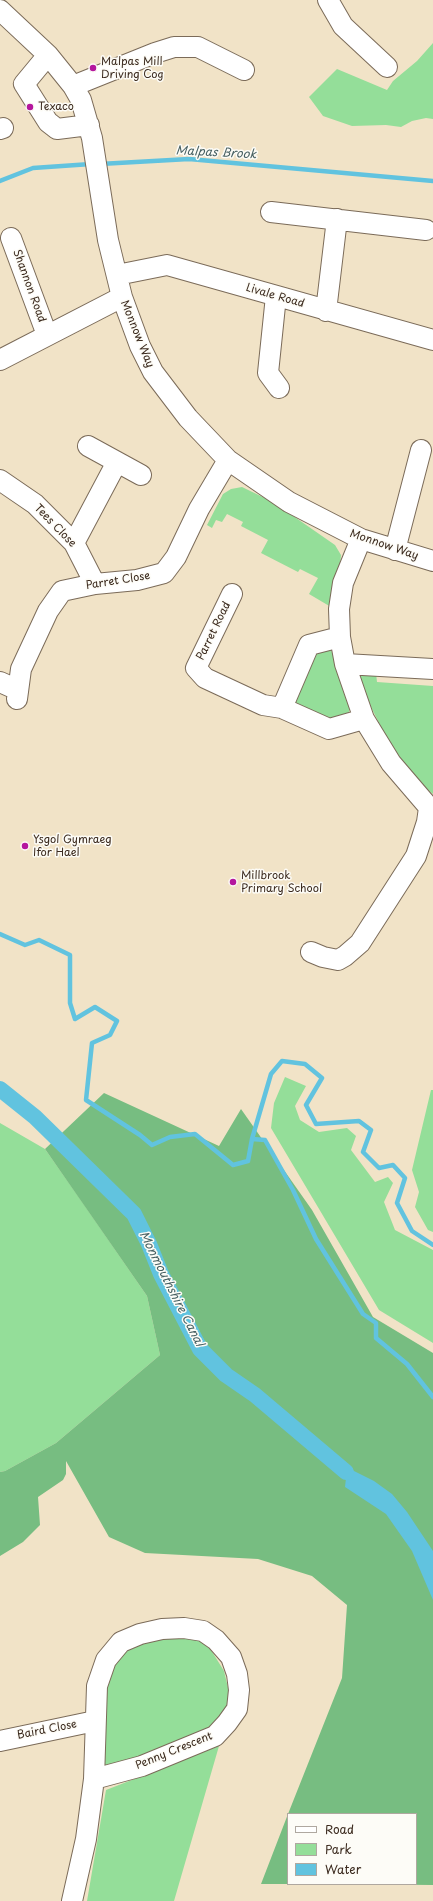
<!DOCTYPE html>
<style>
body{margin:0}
#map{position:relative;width:433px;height:1901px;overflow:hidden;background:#f1e3c7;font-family:"Playpen Sans",sans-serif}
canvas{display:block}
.legend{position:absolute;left:287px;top:1813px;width:130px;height:72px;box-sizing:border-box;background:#fdfcf7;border:1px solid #afa8a0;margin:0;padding:5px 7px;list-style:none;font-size:12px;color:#3b2a1e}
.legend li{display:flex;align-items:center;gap:8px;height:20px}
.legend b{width:20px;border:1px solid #afa8a0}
</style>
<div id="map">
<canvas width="433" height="1901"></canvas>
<ul class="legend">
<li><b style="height:5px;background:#fff"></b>Road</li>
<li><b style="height:11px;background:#94de99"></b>Park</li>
<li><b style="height:11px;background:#61c3df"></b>Water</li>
</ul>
</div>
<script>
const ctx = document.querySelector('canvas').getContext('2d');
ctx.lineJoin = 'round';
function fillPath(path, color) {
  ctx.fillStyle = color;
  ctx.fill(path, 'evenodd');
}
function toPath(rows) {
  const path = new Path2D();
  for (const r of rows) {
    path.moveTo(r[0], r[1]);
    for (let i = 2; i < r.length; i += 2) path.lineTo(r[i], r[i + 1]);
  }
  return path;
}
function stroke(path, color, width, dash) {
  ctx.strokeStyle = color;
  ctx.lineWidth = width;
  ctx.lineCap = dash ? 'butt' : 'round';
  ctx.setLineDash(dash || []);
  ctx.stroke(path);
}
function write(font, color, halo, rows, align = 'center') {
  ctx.font = font + ' "Playpen Sans",sans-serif';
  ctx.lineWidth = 3;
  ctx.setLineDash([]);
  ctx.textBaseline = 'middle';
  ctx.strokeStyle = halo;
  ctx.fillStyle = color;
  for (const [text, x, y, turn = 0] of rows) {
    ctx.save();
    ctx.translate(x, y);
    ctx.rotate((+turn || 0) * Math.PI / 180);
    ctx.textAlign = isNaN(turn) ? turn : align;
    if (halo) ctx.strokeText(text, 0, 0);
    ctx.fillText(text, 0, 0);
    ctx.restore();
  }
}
fillPath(toPath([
 [433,43,433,119,426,118,412,121,401,127,386,125,352,126,323,116,309,97,337,69,387,90,393,81,417,61],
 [242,487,273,502,335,545,341,555,340,567,331,607,309,594,318,578,300,569,298,572,261,553,268,540,241,526,243,522,227,514,222,522,216,520,212,528,207,525,223,494,231,489],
 [331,650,350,703,349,712,339,717,325,721,297,707,295,701,309,659,318,652],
 [363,671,376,673,377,682,433,686,433,794,415,779,386,737,371,707,360,678],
 [285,1077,306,1086,295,1106,300,1120,319,1132,347,1128,356,1136,351,1150,375,1182,388,1177,393,1183,384,1202,395,1230,433,1250,433,1343,379,1310,271,1128,274,1103],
 [431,1090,433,1090,433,1232,428,1230,415,1207,419,1192,412,1170],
 [0,1123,45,1149,80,1199,147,1296,160,1355,56,1443,5,1471,0,1472],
 [164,1637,197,1638,211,1650,224,1671,230,1696,228,1710,208,1732,104,1771,105,1683,116,1658,134,1643],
 [219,1746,174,1901,87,1901,106,1790]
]), '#94de99');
fillPath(toPath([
 [104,1093,219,1146,241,1109,312,1210,373,1317,433,1353,433,1885,315,1884,416,1884,416,1814,288,1814,342,1678,347,1605,312,1576,258,1559,145,1553,109,1537,66,1461,66,1474,63,1480,38,1497,40,1525,23,1542,0,1556,0,1472,5,1471,56,1443,160,1355,147,1296,45,1149],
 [288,1814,288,1884,261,1884]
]), '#77bd81');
fillPath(toPath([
 [330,1459,374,1481,392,1494,407,1512,433,1551,433,1600,412,1551,386,1514,345,1487,346,1478]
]), '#61c3df');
stroke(toPath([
 [100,164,189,159,433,181],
 [0,181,33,168,91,164],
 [0,934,25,945,39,940,70,955,70,1003,75,1019,95,1007,117,1021,110,1035,92,1043,86,1100,140,1135,152,1145,170,1137,195,1134,233,1165,248,1161,252,1139,265,1140,293,1190,316,1239,363,1314,376,1323,376,1338,407,1364,433,1397],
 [252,1139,271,1074,282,1061,305,1064,322,1078,306,1105,316,1124,359,1121,371,1130,363,1152,379,1168,393,1165,405,1178,397,1203,412,1231,433,1245]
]), '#61c3df', 4.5);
stroke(toPath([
 [0,1089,35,1117,134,1214,149,1244,161,1274,200,1349,226,1375,255,1395,346,1472]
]), '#61c3df', 16);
const minor = toPath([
 [328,0,343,26,387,67],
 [0,10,48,55,73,86,81,100,92,138,108,240,122,297,140,346,153,372,188,418,228,460,289,502,361,539,433,561],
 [48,55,24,84,48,122,57,129,89,125],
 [73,86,155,53,174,47,198,47,244,70],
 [0,129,3,128],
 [271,212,426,230],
 [11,238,47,335],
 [117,275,167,265,433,340],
 [276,296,268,373,279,388],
 [326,311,337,219],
 [0,360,122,297],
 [88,446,141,475],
 [0,480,35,504,74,543,95,584],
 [361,539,343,583,339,609,340,637,345,664,364,719,391,763,433,812],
 [74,543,117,462],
 [395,550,421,450],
 [232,594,196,668,205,678,263,705,282,708,329,729,364,719],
 [345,664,433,669],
 [0,682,18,690],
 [17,699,21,669,48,611,62,591,95,584,137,580,164,573,176,557,199,509,228,460],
 [282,708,309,645,340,637],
 [311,952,323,957,338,960,345,956,360,943,416,856,427,822,429,808],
 [0,1741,95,1721],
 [72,1901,86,1839,94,1779,97,1686,106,1660,121,1642,140,1634,162,1629,184,1628,203,1631,216,1640,231,1657,237,1674,239,1690,237,1709,227,1723,215,1736,142,1766,94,1779]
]);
stroke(minor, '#7b6b59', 22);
stroke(minor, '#fff', 20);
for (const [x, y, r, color] of [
 [93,68,4,"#b5179e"],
 [30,107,4,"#b5179e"],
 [25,846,4,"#b5179e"],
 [233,882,4,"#b5179e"]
]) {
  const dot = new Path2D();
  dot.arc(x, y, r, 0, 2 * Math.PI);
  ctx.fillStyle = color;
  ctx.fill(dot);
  stroke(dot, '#fdfcf7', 1.5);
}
write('11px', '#3b2a1e', '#fdfcf7', [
 ["Malpas Mill",101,62],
 ["Driving Cog",101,75],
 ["Texaco",38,107],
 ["Ysgol Gymraeg",33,840],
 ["Ifor Hael",33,853],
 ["Millbrook",241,876],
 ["Primary School",241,889]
], 'left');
write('11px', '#3b2a1e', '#fdfcf7', [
 ["Shannon Road",29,286,70],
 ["Livale Road",275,296,16],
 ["Monnow Way",137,334,68],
 ["Tees Close",55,526,46],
 ["Monnow Way",384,545,19],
 ["Parret Close",118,581,-9],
 ["Parret Road",214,631,-64],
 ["Baird Close",47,1730,-11],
 ["Penny Crescent",174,1751,-22]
]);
write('italic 12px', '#486062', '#fdfcf7', [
 ["Malpas Brook",216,153,3],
 ["Monmouthshire Canal",171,1289,63]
]);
</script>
